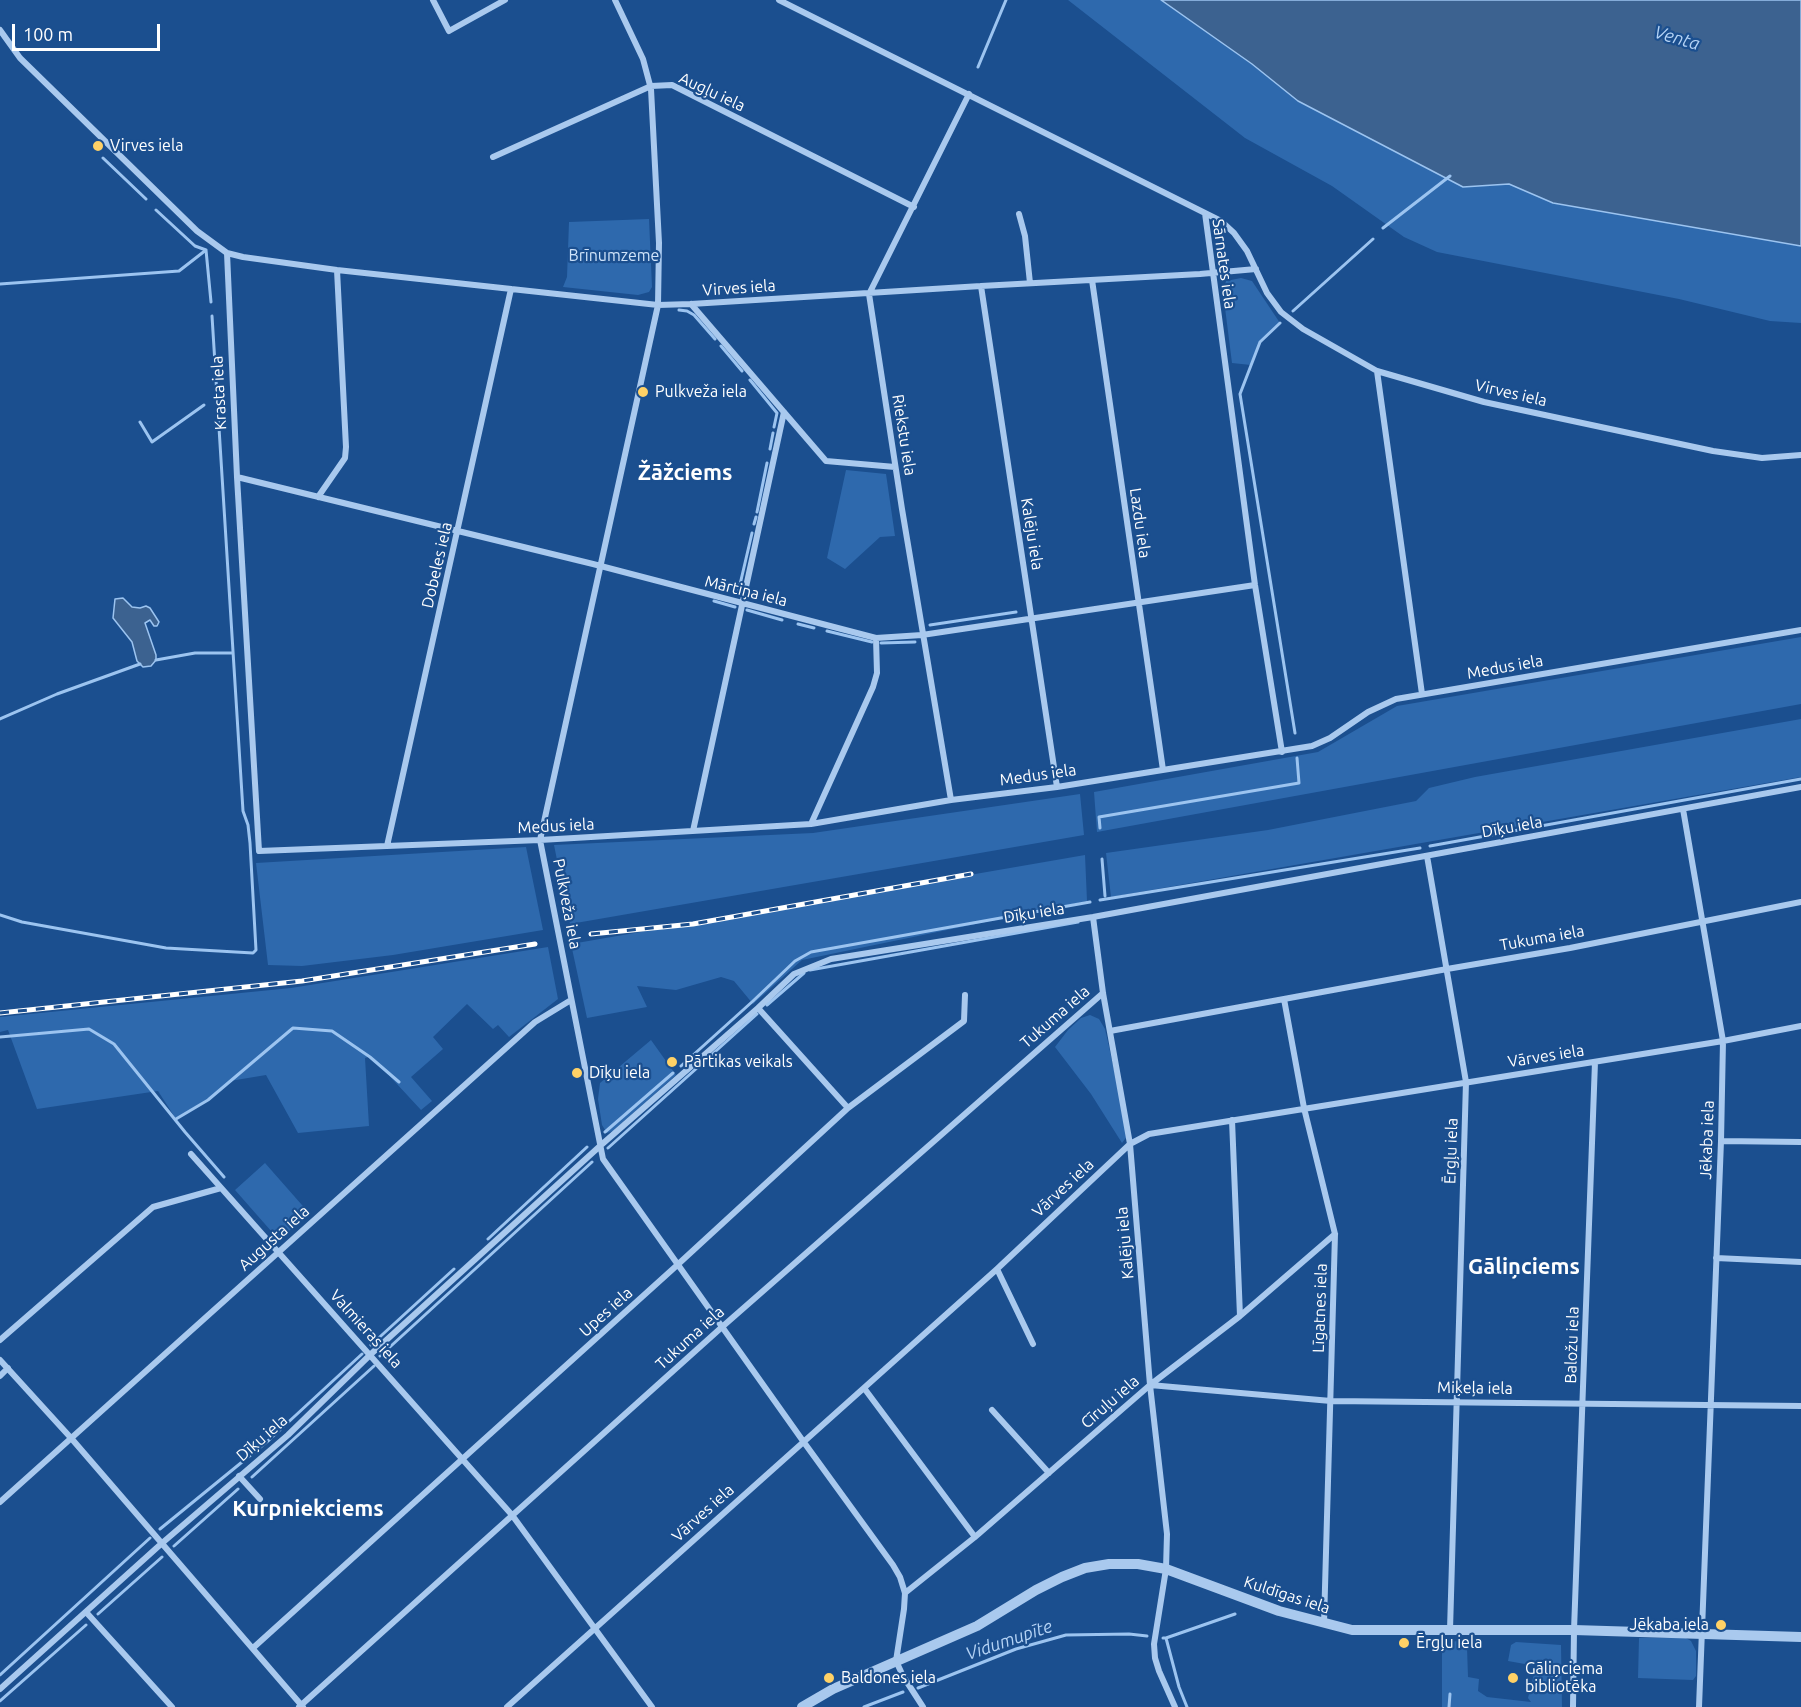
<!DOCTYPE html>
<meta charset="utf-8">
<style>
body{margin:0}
#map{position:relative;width:1801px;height:1707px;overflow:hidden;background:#1b4f8f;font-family:Ubuntu,sans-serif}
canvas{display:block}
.scale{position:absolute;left:12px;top:24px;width:148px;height:27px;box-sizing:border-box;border:3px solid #fff;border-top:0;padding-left:8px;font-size:18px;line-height:21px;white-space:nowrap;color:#fff;-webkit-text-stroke:4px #1b4f8f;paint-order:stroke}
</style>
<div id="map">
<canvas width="1801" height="1707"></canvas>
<div class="scale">100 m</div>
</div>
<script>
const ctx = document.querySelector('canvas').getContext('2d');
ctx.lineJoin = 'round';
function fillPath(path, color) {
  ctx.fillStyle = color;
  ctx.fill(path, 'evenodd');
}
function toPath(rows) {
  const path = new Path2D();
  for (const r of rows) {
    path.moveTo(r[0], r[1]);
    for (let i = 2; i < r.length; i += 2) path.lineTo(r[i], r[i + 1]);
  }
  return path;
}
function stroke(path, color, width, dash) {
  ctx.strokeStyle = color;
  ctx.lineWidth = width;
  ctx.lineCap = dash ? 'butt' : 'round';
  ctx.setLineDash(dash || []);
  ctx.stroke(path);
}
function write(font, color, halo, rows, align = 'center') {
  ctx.font = font + ' Ubuntu,sans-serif';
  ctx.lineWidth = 4.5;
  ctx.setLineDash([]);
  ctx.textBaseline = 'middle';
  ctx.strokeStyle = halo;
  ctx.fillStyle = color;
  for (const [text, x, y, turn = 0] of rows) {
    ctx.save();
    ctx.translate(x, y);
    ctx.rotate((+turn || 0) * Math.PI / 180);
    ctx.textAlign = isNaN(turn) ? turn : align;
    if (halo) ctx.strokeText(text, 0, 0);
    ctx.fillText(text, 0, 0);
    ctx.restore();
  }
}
fillPath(toPath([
 [1068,0,1161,0,1252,64,1298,101,1463,187,1509,184,1553,203,1801,246,1801,323,1770,321,1679,299,1437,252,1404,237,1332,186,1245,138],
 [649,219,652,287,649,292,638,295,563,287,567,277,569,222],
 [1241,278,1252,281,1280,323,1260,342,1251,365,1232,363,1223,292,1226,281],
 [846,470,886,474,895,536,880,537,845,569,827,558],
 [1801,637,1801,704,1097,832,1094,792,1318,752,1397,706],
 [1801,719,1801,777,1111,897,1106,853,1268,830,1416,801,1429,788,1475,777],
 [1080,794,1084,835,570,924,554,845,813,833],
 [526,847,543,930,393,955,302,966,268,965,256,863],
 [1085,855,1087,901,802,960,753,1004,734,981,721,977,676,990,637,986,647,1007,587,1018,571,944],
 [548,947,558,999,509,1037,498,1025,493,1029,467,1004,433,1037,443,1049,411,1077,432,1101,421,1110,371,1056,365,1058,369,1126,298,1133,266,1075,230,1081,213,1095,176,1119,158,1091,37,1109,8,1030,0,1032,0,1017,291,988],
 [1090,1015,1099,1019,1105,1029,1108,1042,1128,1135,1122,1143,1091,1094,1055,1047,1068,1030,1081,1018],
 [651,1040,676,1075,613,1131,607,1133,602,1125,598,1099,600,1083],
 [265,1163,309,1213,279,1240,235,1190],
 [1639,1638,1686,1638,1691,1641,1696,1651,1696,1676,1693,1680,1638,1678],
 [1461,1641,1461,1647,1467,1647,1468,1677,1479,1679,1478,1691,1487,1697,1531,1702,1528,1698,1536,1666,1508,1661,1511,1645,1516,1642,1561,1645,1562,1707,1442,1707,1442,1642]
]), '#2e69ad');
const water = toPath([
 [1161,0,1801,0,1801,246,1553,203,1509,184,1463,187,1298,101,1252,64,1161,0],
 [123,598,132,607,140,608,146,606,150,608,159,622,157,626,154,626,150,620,145,623,156,655,156,660,151,666,143,667,137,661,132,642,113,618,115,599,123,598]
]);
fillPath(water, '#3c6290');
stroke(water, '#9cc4f0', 1.5);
stroke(toPath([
 [978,67,1006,0],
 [103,158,146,199],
 [156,210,195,246,206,250],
 [1383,228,1450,176],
 [206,250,211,302],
 [0,284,179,271,206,250],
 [679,310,687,311,694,315,715,339],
 [1293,311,1373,239],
 [1280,323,1260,342,1240,394,1295,733],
 [721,346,742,371],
 [750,380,777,413,774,427],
 [140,422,152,442,204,405],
 [770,449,773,433],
 [757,512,767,463],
 [754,524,756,517],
 [738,593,752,533],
 [714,601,735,607],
 [747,610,782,620],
 [798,624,814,628],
 [930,625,1016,612],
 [827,631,872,642],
 [881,643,915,642],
 [156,660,195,653,233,653],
 [0,719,57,694,140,664],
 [1100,828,1099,817,1299,783,1297,758],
 [1430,846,1801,779],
 [1102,859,1105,896],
 [1100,900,1420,848],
 [0,915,22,922,166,948,253,953,256,950,250,843,248,825,243,811,212,316],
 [810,970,1078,922],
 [767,1005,804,973],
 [0,1037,89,1029,114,1044,185,1132,224,1177],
 [681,1066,753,1001,795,961,811,952,1090,902],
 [176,1119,208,1100,293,1028,332,1031,370,1057,399,1082],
 [605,1132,673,1073],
 [608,1148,757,1014],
 [488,1239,587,1147],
 [371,1345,454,1269],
 [380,1356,592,1162],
 [252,1477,374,1366],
 [160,1529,269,1440,362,1354],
 [174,1546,238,1489],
 [98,1614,162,1557],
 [1163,1638,1166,1638,1179,1687,1187,1707],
 [1166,1638,1235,1614],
 [0,1675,150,1538],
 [918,1688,1016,1649,1066,1635,1129,1634,1147,1636],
 [0,1701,86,1625],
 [864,1707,903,1692],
 [1449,1707,1450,1694]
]), '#9cc4f0', 3);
stroke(toPath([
 [433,0,449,31,505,0],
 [615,0,643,59,651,89,659,243,658,305,540,840,603,1159,803,1441,893,1565,900,1577,905,1593,904,1609,896,1661,903,1676,923,1707],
 [779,0,1221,221,1234,233,1247,251,1267,293,1281,312,1303,329,1377,371,1484,402,1713,451,1762,458,1801,455],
 [0,30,20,58,197,231,227,253,243,257,337,270,658,305,691,304,981,286,1200,274,1256,269],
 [493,157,651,86,672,85,914,207],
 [1205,213,1255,585,1282,752],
 [1019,214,1025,236,1030,283],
 [227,253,237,477,259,851,540,840,811,824,951,800,1057,787,1312,746,1330,738,1368,712,1396,699,1801,630],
 [1092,280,1163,770],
 [981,286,1057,787],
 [691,304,826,461,895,467],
 [1377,371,1422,694],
 [237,477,593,564,876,638,922,635,1255,585],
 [318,497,345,458,346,447,337,270],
 [951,800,902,509,869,294,969,94],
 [1683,809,1723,1041,1721,1141,1699,1707],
 [811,824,873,687,877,673,876,638],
 [693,831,784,412],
 [387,846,511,289],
 [1427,856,1466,1082,1450,1630],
 [1093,917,1103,993,1130,1144,1150,1385,1167,1534,1166,1569,1154,1644,1155,1658,1159,1671,1175,1707],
 [1284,999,1304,1108,1335,1234,1324,1623],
 [758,1008,848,1108],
 [1110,1031,1447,969,1570,948,1801,902],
 [1232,1120,1240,1316],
 [1721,1141,1801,1142],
 [191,1154,512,1515,652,1707],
 [1716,1258,1801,1262],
 [997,1269,1033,1344],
 [0,1340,153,1207,221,1188],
 [0,1360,71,1438,303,1707],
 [0,1376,8,1368],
 [1150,1385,1331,1401,1801,1406],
 [864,1388,975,1537],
 [992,1410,1049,1473],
 [239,1476,260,1499],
 [0,1502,535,1022,571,1000],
 [905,1593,975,1537,1150,1385,1240,1316,1335,1234],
 [86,1612,172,1707],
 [253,1648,674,1268,848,1108,964,1021,965,995],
 [0,1689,161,1544,288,1435,371,1354,600,1146,758,1008,794,974,831,959,1093,917,1801,787],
 [299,1707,722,1327,1103,993],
 [507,1707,997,1269,1130,1144,1149,1134,1723,1041,1801,1026],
 [1573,1707,1574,1630,1595,1062]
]), '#a9c9ee', 6);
stroke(toPath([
 [802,1707,833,1689,977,1626,1036,1590,1062,1577,1085,1568,1109,1564,1138,1564,1166,1569,1279,1611,1352,1630,1574,1630,1801,1637]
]), '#a9c9ee', 10);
const rail = toPath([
 [591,934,693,924,971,874],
 [0,1013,302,981,535,944]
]);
stroke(rail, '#fff', 5);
stroke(rail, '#1b4f8f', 3, [9]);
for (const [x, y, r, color] of [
 [98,146,6,"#ffd166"],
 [643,392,6,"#ffd166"],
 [672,1062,6,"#ffd166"],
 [577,1073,6,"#ffd166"],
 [1721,1625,6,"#ffd166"],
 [1404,1643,6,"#ffd166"],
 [829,1678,6,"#ffd166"],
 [1513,1678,6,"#ffd166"]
]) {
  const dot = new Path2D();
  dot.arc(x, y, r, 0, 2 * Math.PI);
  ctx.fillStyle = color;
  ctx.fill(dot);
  stroke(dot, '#1b4f8f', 2);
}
write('16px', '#fff', '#1b4f8f', [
 ["Augļu iela",712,92,25],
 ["Sārnates iela",1224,264,82],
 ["Virves iela",739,288,-4],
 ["Krasta iela",219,393,-93],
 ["Virves iela",1511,393,13],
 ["Riekstu iela",904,435,81],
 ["Lazdu iela",1140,523,82],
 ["Kalēju iela",1032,534,81],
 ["Dobeles iela",437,565,-77],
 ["Mārtiņa iela",746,591,14],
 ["Medus iela",1505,667,-10],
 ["Medus iela",1038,775,-8],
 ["Medus iela",556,826,-3],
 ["Dīķu iela",1512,827,-10],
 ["Pulkveža iela",567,904,79],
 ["Dīķu iela",1034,913,-9],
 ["Tukuma iela",1542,938,-10],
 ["Tukuma iela",1055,1017,-41],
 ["Vārves iela",1546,1056,-9],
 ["Jēkaba iela",1707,1140,-88],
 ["Ērgļu iela",1451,1151,-88],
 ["Vārves iela",1063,1188,-43],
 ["Augusta iela",274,1238,-42],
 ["Kalēju iela",1125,1243,-95],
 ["Līgatnes iela",1320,1308,-88],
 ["Upes iela",606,1312,-42],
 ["Valmieras iela",366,1329,48],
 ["Tukuma iela",690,1338,-42],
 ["Baložu iela",1572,1345,-88],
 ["Miķeļa iela",1475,1388,1],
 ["Cīruļu iela",1110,1402,-41],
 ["Dīķu iela",262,1438,-41],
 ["Vārves iela",703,1513,-42],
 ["Kuldīgas iela",1287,1595,18]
]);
write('16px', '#fff', '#1b4f8f', [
 ["Virves iela",110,146],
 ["Pulkveža iela",655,392],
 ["Pārtikas veikals",684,1062],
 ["Dīķu iela",589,1073],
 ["Jēkaba iela",1709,1625,"right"],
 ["Ērgļu iela",1416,1643],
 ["Gāliņciema",1525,1669],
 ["bibliotēka",1525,1687],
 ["Baldones iela",841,1678]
], 'left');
write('16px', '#cfe3fa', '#1b4f8f', [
 ["Brīnumzeme",614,256]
]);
write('italic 18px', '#b5d3f5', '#1b4f8f', [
 ["Venta",1677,38,16],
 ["Vidumupīte",1009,1640,-19]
]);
write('bold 22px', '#fff', '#1b4f8f', [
 ["Žāžciems",685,473],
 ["Gāliņciems",1524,1267],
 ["Kurpniekciems",308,1509]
]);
</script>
